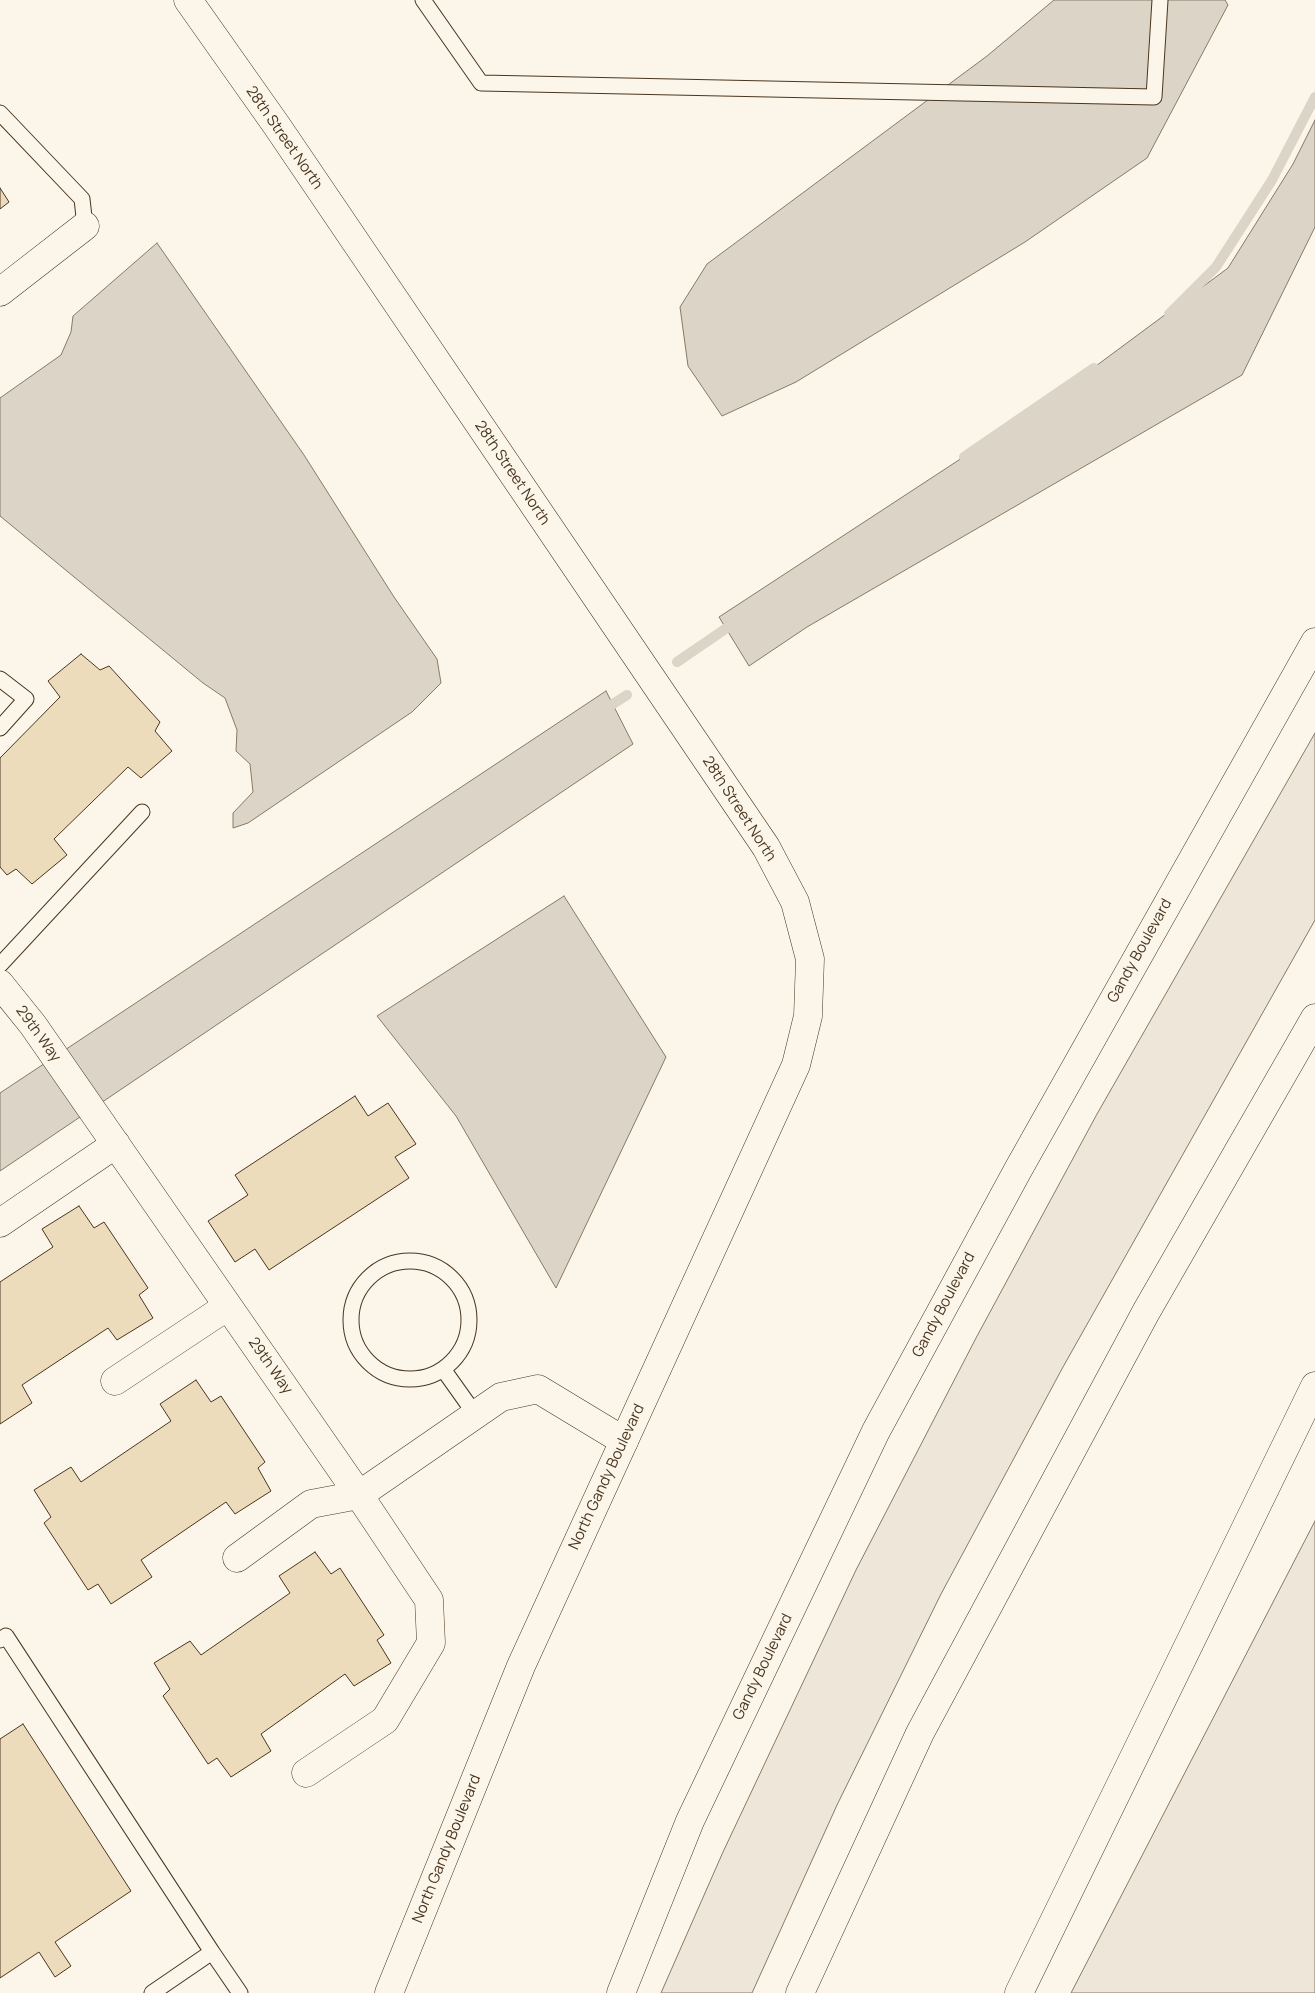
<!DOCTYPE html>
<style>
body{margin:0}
canvas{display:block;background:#fbf6e9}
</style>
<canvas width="1315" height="1993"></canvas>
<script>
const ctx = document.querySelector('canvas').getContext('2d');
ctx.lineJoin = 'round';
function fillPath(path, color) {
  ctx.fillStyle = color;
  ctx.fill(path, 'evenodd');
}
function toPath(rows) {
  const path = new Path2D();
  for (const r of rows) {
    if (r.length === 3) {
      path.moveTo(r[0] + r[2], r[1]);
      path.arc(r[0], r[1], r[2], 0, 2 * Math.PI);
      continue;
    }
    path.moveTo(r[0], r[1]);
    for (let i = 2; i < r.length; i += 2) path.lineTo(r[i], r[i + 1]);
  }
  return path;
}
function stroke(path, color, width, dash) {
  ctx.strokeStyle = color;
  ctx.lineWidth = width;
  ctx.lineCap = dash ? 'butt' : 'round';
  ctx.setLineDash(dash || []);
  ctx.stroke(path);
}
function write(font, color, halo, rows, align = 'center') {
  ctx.font = font + ' Manrope,sans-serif';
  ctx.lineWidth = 4;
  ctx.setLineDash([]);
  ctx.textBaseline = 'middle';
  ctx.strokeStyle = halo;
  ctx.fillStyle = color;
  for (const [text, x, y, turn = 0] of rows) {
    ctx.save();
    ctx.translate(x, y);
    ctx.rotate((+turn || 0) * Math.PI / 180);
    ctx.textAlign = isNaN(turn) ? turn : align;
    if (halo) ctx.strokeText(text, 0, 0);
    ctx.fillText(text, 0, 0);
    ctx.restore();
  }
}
const green = toPath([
 [1315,733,1315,920,1063,1367,941,1594,837,1805,752,1993,661,1993,723,1852,856,1570,976,1338,1097,1114,1315,733],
 [1315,1521,1315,1993,1071,1993,1315,1521]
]);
fillPath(green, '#ede6d9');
stroke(green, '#887966', 1);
const water = toPath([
 [1054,0,1225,0,1228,5,1147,158,1025,242,796,382,722,416,688,366,680,307,707,264,987,56,1054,0],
 [1315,120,1315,227,1242,375,807,627,749,666,719,617,1046,403,1228,268,1293,164,1315,120],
 [157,243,304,455,394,597,437,659,441,683,412,712,248,823,233,828,233,813,253,792,250,764,236,751,237,730,225,698,203,683,0,516,0,398,61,355,71,332,73,316,157,243],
 [606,691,633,744,0,1171,0,1093,606,691],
 [564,896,666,1057,556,1288,456,1116,377,1016,564,896]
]);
fillPath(water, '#dcd4c6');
stroke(water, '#887966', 1);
stroke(toPath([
 [1169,314,1216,267,1272,180,1315,97],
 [964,457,1094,368],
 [677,662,737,621],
 [602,711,627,695]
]), '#dcd4c6', 10);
const building = toPath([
 [0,188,9,202,0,209,0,188],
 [81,654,100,670,109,666,160,722,155,731,172,751,141,778,128,767,54,839,67,855,32,884,16,869,7,875,0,867,0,758,60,697,48,681,81,654],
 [355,1096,368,1116,388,1103,416,1144,395,1157,409,1178,269,1270,255,1249,235,1262,208,1221,248,1195,235,1175,355,1096],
 [79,1206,94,1228,104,1222,148,1288,139,1295,153,1318,117,1340,108,1328,22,1385,32,1403,0,1424,0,1282,53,1247,42,1229,79,1206],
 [196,1380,211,1402,221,1396,265,1462,258,1468,271,1491,235,1514,226,1502,141,1560,152,1577,111,1604,98,1584,88,1590,44,1523,51,1517,34,1490,71,1467,81,1482,171,1421,160,1404,196,1380],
 [315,1552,331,1574,340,1568,384,1635,377,1640,391,1663,354,1686,345,1674,261,1734,271,1751,231,1777,217,1758,208,1764,163,1696,170,1689,154,1663,190,1641,201,1655,290,1593,279,1576,315,1552],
 [23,1724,131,1891,55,1942,71,1966,55,1977,39,1952,0,1978,0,1739,23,1724]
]);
fillPath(building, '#ecdcbc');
stroke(building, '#4a3520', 1);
const service = toPath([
 [423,0,481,83,1154,97,1160,0],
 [0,113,82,199,85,226],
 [0,679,26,699,0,728],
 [0,965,142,812],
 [410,1320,59],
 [443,1369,475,1414],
 [0,1640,6,1636,212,1952],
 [152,1993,212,1952,240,1993]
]);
const minor = toPath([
 [0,292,85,226],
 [0,984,33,1025,359,1495,501,1397,538,1389,624,1441],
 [0,1223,116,1144],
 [115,1381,228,1306],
 [237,1558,311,1504,359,1495,429,1600,431,1643,385,1720,306,1773],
 [1019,1993,1315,1386]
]);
const tertiary = toPath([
 [188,0,277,126,766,847,795,902,810,959,808,1016,796,1065,521,1666,389,1993]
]);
const trunk = toPath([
 [621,1993,690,1821,876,1431,1019,1168,1315,642],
 [800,1993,920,1733,1146,1312,1315,1018]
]);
stroke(service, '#4a3520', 17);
stroke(minor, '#4a3520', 29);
stroke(tertiary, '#4a3520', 29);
stroke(trunk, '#4a3520', 29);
stroke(service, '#fbf6e9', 15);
stroke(minor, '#fbf6e9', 28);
stroke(tertiary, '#fbf6e9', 28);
stroke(trunk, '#fbf6e9', 28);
write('15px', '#4a3520', '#fbf6e9', [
 ["28th Street North",284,138,55],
 ["28th Street North",512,473,56],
 ["28th Street North",739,809,57],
 ["Gandy Boulevard",1140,951,-61],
 ["29th Way",38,1034,54],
 ["Gandy Boulevard",944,1305,-62],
 ["29th Way",270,1366,55],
 ["North Gandy Boulevard",607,1477,-65],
 ["Gandy Boulevard",763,1667,-64],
 ["North Gandy Boulevard",447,1849,-68]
]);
</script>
